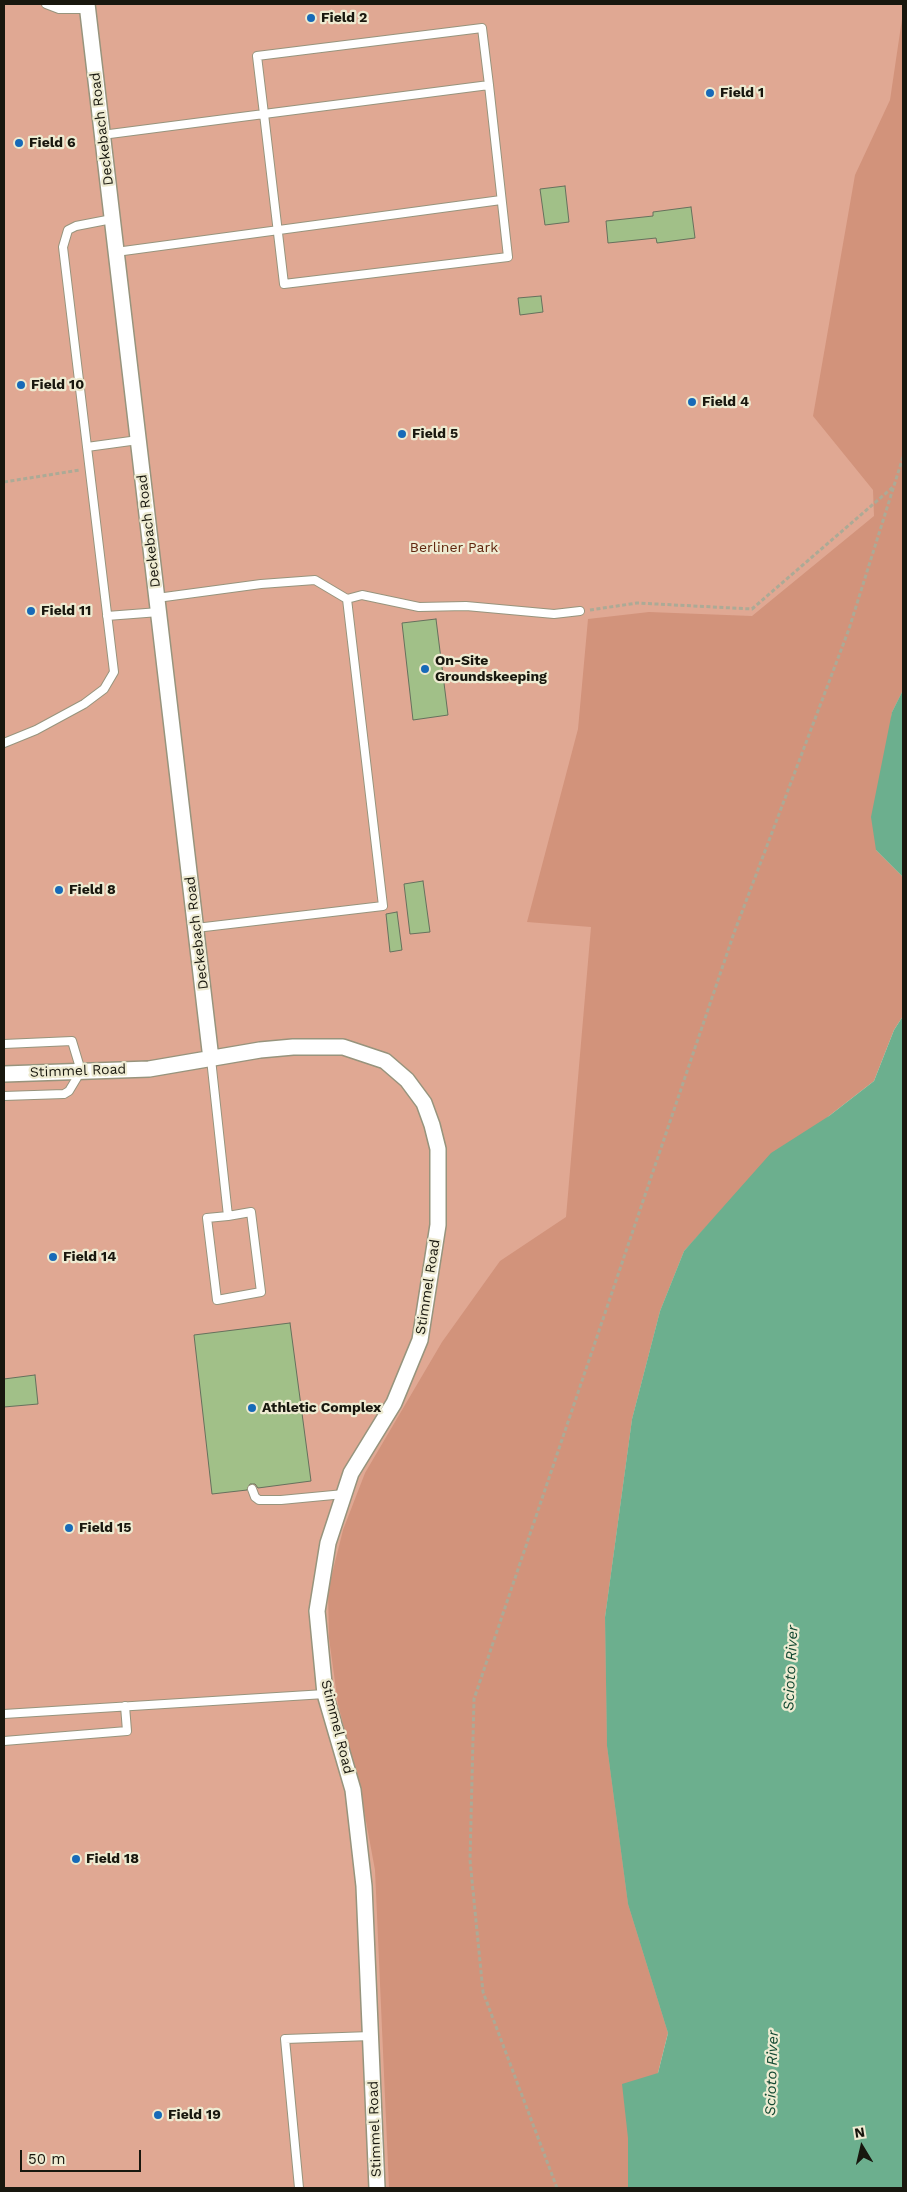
<!DOCTYPE html>
<style>
body{margin:0}
#map{position:relative;width:907px;height:2192px;overflow:hidden;background:#eeebd2;font-family:"Work Sans",sans-serif}
canvas{display:block}
.frame{position:absolute;inset:0;border:5px solid #18170e;pointer-events:none}
.north{position:absolute;left:837px;top:2122px;width:50px;height:50px;-webkit-text-stroke:4px #eeebd2;paint-order:stroke;rotate:351deg;font-size:14px;font-weight:700;line-height:20px;text-align:center;color:#18170e}
.north::after{content:'';display:block;margin:auto;width:18px;height:22px;background:#18170e;clip-path:polygon(50% 0,100% 100%,50% 72%,0 100%)}
.scale{position:absolute;left:20px;top:2150px;width:121px;height:22px;box-sizing:border-box;border:2px solid #18170e;border-top:0;padding-left:6px;font-size:15px;line-height:18px;white-space:nowrap;color:#18170e;-webkit-text-stroke:4px #eeebd2;paint-order:stroke}
</style>
<div id="map">
<canvas width="907" height="2192"></canvas>
<div class="frame"></div>
<div class="north">N</div>
<div class="scale">50 m</div>
</div>
<script>
const ctx = document.querySelector('canvas').getContext('2d');
ctx.lineJoin = 'round';
function fillPath(path, color) {
  ctx.fillStyle = color;
  ctx.fill(path, 'evenodd');
}
function toPath(rows) {
  const path = new Path2D();
  for (const r of rows) {
    path.moveTo(r[0], r[1]);
    for (let i = 2; i < r.length; i += 2) path.lineTo(r[i], r[i + 1]);
  }
  return path;
}
function stroke(path, color, width, dash) {
  ctx.strokeStyle = color;
  ctx.lineWidth = width;
  ctx.lineCap = dash ? 'butt' : 'round';
  ctx.setLineDash(dash || []);
  ctx.stroke(path);
}
function write(font, color, halo, rows, align = 'center') {
  ctx.font = font + ' "Work Sans",sans-serif';
  ctx.lineWidth = 4.5;
  ctx.setLineDash([]);
  ctx.textBaseline = 'middle';
  ctx.strokeStyle = halo;
  ctx.fillStyle = color;
  for (const [text, x, y, turn = 0] of rows) {
    ctx.save();
    ctx.translate(x, y);
    ctx.rotate((+turn || 0) * Math.PI / 180);
    ctx.textAlign = isNaN(turn) ? turn : align;
    if (halo) ctx.strokeText(text, 0, 0);
    ctx.fillText(text, 0, 0);
    ctx.restore();
  }
}
fillPath(toPath([
 [4,4,903,4,903,690,892,712,876,850,903,877,903,1016,829,1116,727,1204,684,1251,660,1311,632,1419,605,1617,668,2033,628,2138,628,2188,4,2188]
]), '#e0a893');
fillPath(toPath([
 [902,4,903,4,903,690,892,712,876,850,903,877,903,1016,894,1030,874,1081,829,1116,727,1204,684,1251,660,1311,632,1419,605,1617,607,1746,628,1904,668,2033,658,2073,628,2138,628,2188,389,2188,375,1870,361,1794,338,1704,329,1638,328,1590,343,1530,365,1473,442,1342,500,1261,566,1217,591,927,527,922,578,729,588,619,649,612,752,616,874,516,873,490,813,416,855,175,890,100,902,19]
]), '#d2937b');
fillPath(toPath([
 [903,690,903,877,876,850,871,817,892,712],
 [903,1016,903,2188,628,2188,628,2138,622,2084,658,2073,668,2033,628,1904,607,1746,605,1617,632,1419,660,1311,684,1251,771,1153,829,1116,874,1081,894,1030]
]), '#6caf8e');
const building = toPath([
 [565,186,569,222,545,225,540,189,565,186],
 [691,207,695,238,657,243,656,238,608,243,606,221,653,216,653,212,691,207],
 [541,296,543,312,520,315,518,298,541,296],
 [436,619,448,715,413,720,402,623,436,619],
 [423,881,430,932,410,934,404,884,423,881],
 [397,912,402,950,390,952,386,914,397,912],
 [290,1323,311,1481,258,1488,255,1484,250,1484,247,1490,212,1494,194,1335,290,1323],
 [35,1375,38,1404,4,1407,4,1379,35,1375]
]);
fillPath(building, '#a1c088');
stroke(building, '#66715d', 1);
const lane = toPath([
 [46,4,59,9,88,9],
 [102,135,264,114,489,85,508,257,284,284,264,114,257,56,482,28,489,85],
 [116,252,501,200],
 [87,447,138,440],
 [157,598,261,584,315,580,347,599,383,906,196,928],
 [347,599,362,595,419,607,466,606,554,614,580,611],
 [107,616,159,612],
 [4,743,36,730,84,704,104,689,114,672,63,247,68,230,76,226,112,219],
 [4,1044,72,1041,81,1071,69,1091,64,1094,4,1096],
 [211,1059,228,1216,207,1218,217,1300,261,1292,251,1212,228,1216],
 [252,1489,255,1497,259,1500,281,1500,344,1494],
 [4,1714,325,1694],
 [4,1741,127,1731,125,1706],
 [299,2188,285,2039,371,2036]
]);
const street = toPath([
 [87,4,211,1059],
 [4,1074,149,1069,260,1050,293,1047,343,1047,385,1061,407,1080,424,1103,432,1125,438,1149,438,1225,420,1340,394,1403,351,1473,328,1543,317,1611,325,1694,353,1790,364,1886,377,2188]
]);
stroke(lane, '#97947d', 10);
stroke(street, '#97947d', 18);
stroke(toPath([
 [4,482,80,470],
 [590,610,637,603,752,609,893,487],
 [557,2188,483,1992,470,1860,474,1699,734,933,849,629,903,457]
]), '#acaa96', 3, [4, 2.5]);
stroke(lane, '#fff', 8);
stroke(street, '#fff', 15);
for (const [x, y, r, color] of [
 [311,18,5,"#176ab8"],
 [710,93,5,"#176ab8"],
 [19,143,5,"#176ab8"],
 [21,385,5,"#176ab8"],
 [692,402,5,"#176ab8"],
 [402,434,5,"#176ab8"],
 [31,611,5,"#176ab8"],
 [425,669,5,"#176ab8"],
 [59,890,5,"#176ab8"],
 [53,1257,5,"#176ab8"],
 [252,1408,5,"#176ab8"],
 [69,1528,5,"#176ab8"],
 [76,1859,5,"#176ab8"],
 [158,2115,5,"#176ab8"]
]) {
  const dot = new Path2D();
  dot.arc(x, y, r, 0, 2 * Math.PI);
  ctx.fillStyle = color;
  ctx.fill(dot);
  stroke(dot, '#eeebd2', 2);
}
write('bold 14px', '#18170e', '#eeebd2', [
 ["Field 2",321,18],
 ["Field 1",720,93],
 ["Field 6",29,143],
 ["Field 10",31,385],
 ["Field 4",702,402],
 ["Field 5",412,434],
 ["Field 11",41,611],
 ["On-Site",435,661],
 ["Groundskeeping",435,677],
 ["Field 8",69,890],
 ["Field 14",63,1257],
 ["Athletic Complex",262,1408],
 ["Field 15",79,1528],
 ["Field 18",86,1859],
 ["Field 19",168,2115]
], 'left');
write('14px', '#18170e', '#eeebd2', [
 ["Deckebach Road",102,129,-97],
 ["Deckebach Road",149,531,-97],
 ["Deckebach Road",197,933,-97],
 ["Stimmel Road",78,1071,-2],
 ["Stimmel Road",428,1287,-81],
 ["Stimmel Road",337,1727,76],
 ["Stimmel Road",375,2129,-92]
]);
write('14px', '#60260e', '#eeebd2', [
 ["Berliner Park",454,548]
]);
write('italic 15px', '#144a33', '#eeebd2', [
 ["Scioto River",791,1668,-87],
 ["Scioto River",772,2073,-88]
]);
</script>
